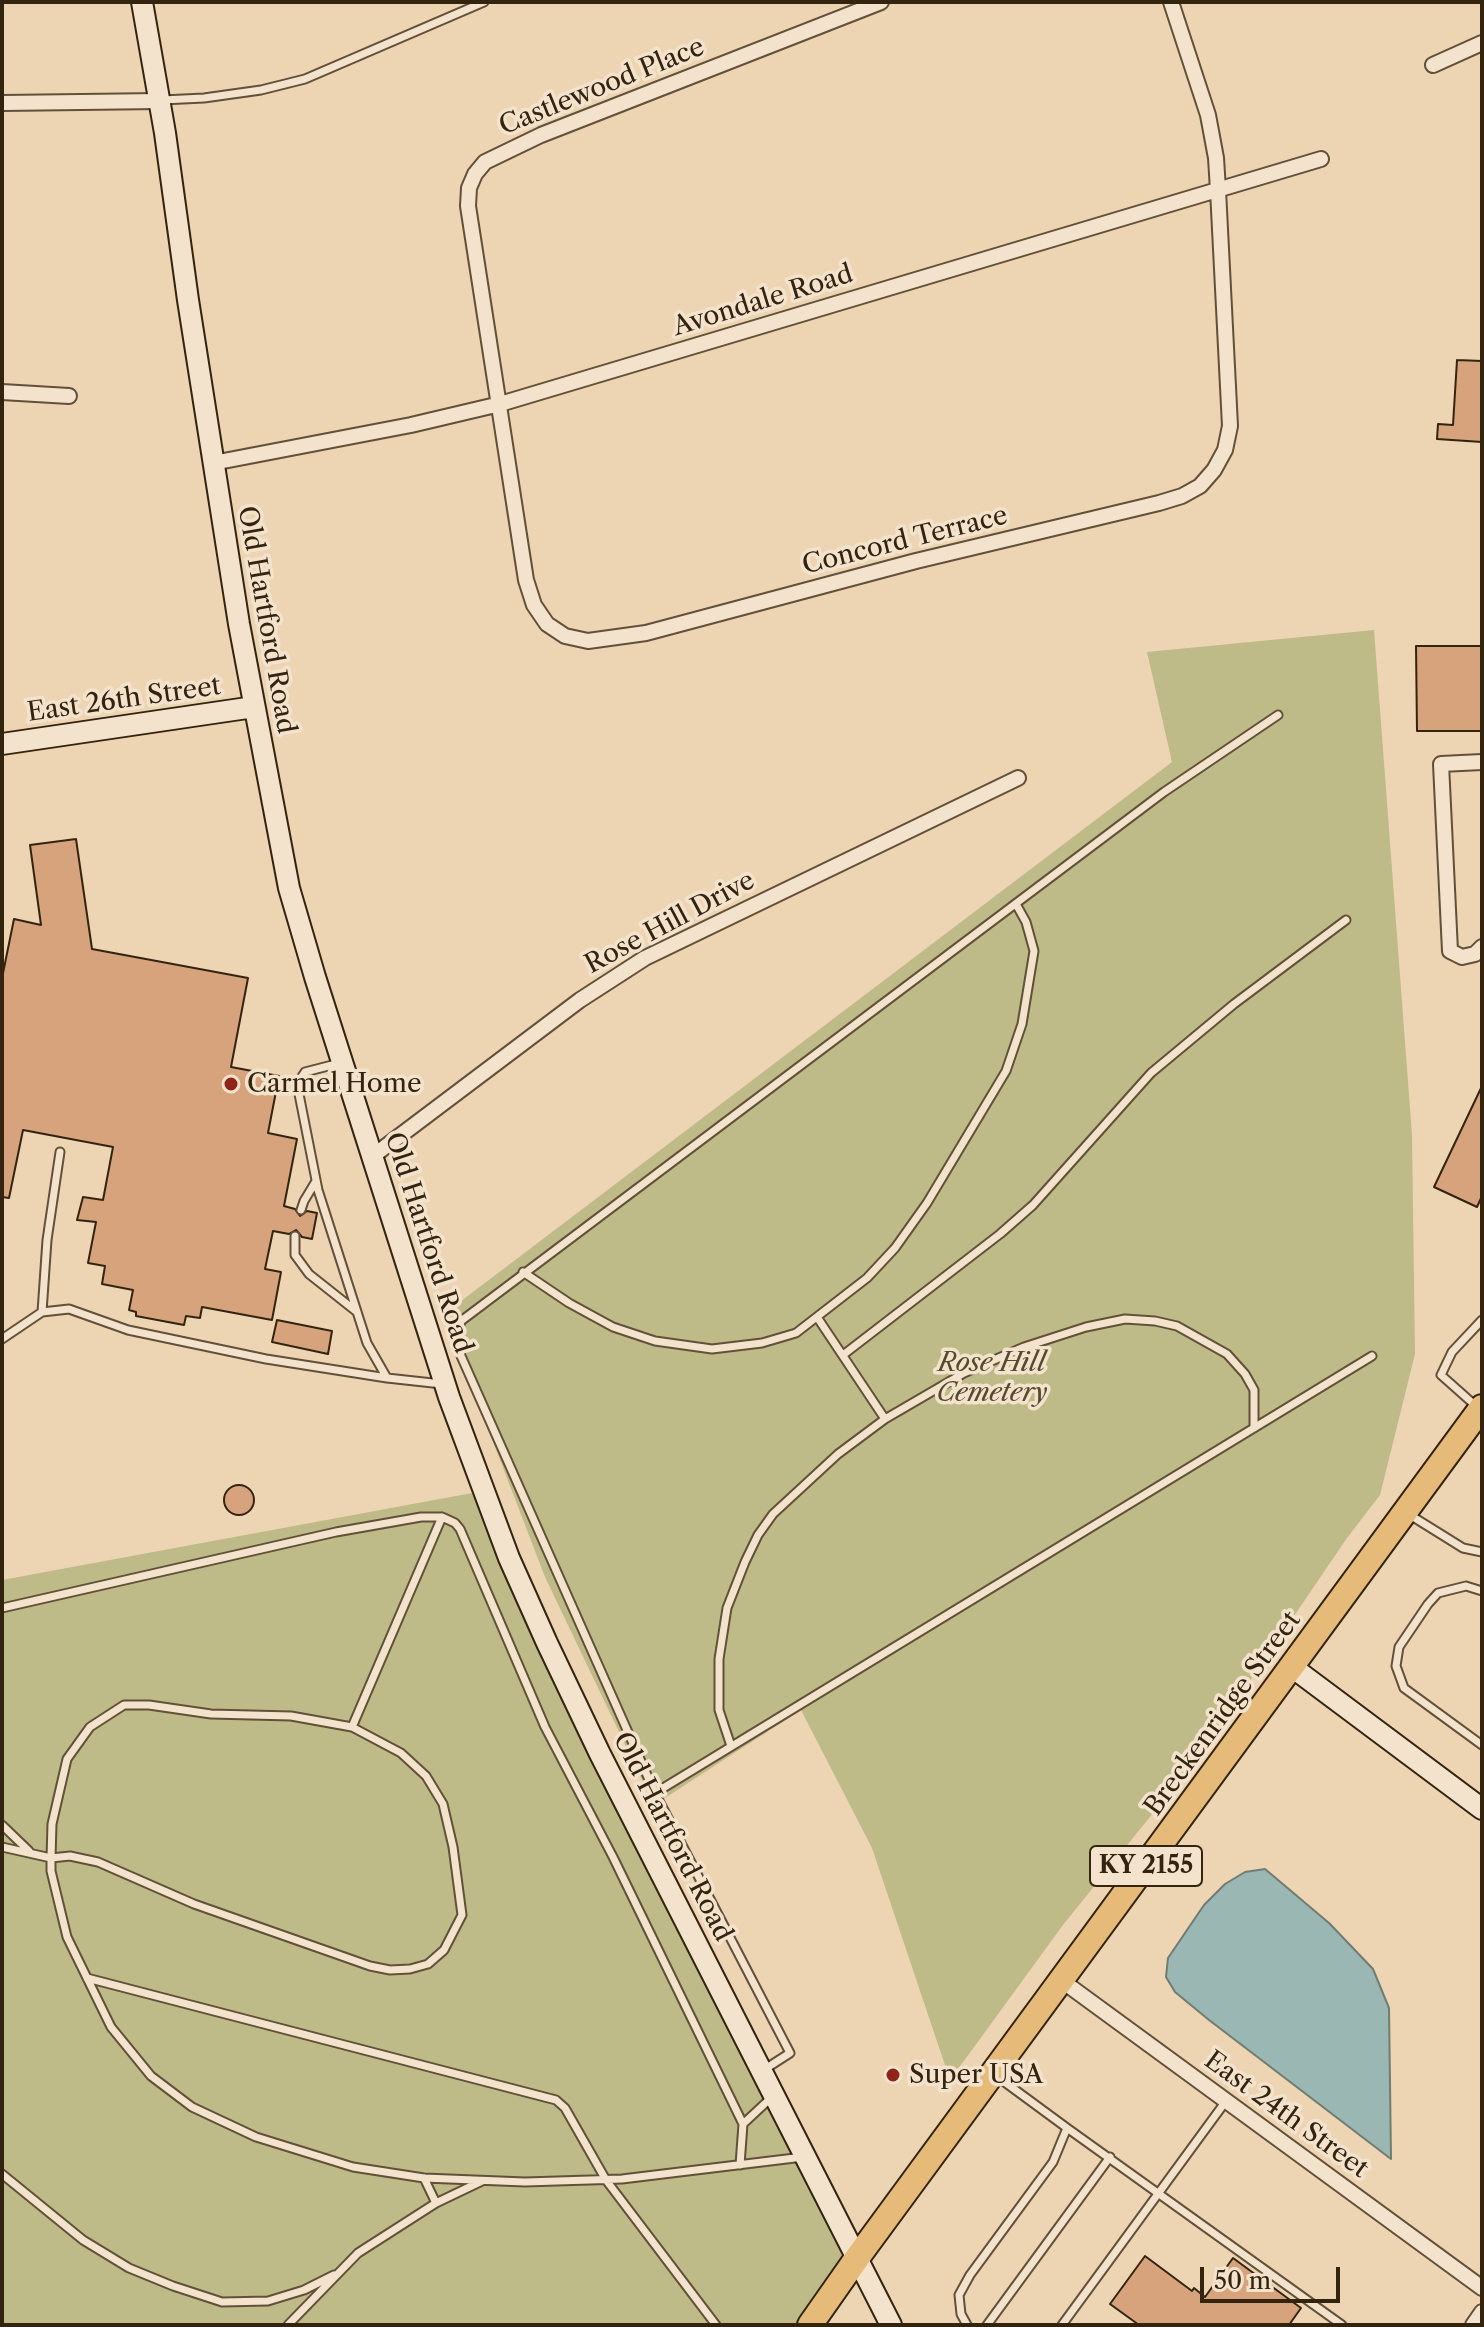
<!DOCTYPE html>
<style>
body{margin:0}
#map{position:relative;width:1484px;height:2327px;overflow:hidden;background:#edd4b2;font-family:"Libre Caslon Text",serif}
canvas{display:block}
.frame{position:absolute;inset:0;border:4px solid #332410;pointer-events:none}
.scale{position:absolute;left:1200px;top:2267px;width:140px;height:36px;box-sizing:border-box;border:4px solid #332410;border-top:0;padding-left:10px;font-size:24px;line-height:28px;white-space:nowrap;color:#332410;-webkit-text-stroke:6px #f3e3cd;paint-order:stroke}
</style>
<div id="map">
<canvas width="1484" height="2327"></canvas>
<div class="frame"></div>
<div class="scale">50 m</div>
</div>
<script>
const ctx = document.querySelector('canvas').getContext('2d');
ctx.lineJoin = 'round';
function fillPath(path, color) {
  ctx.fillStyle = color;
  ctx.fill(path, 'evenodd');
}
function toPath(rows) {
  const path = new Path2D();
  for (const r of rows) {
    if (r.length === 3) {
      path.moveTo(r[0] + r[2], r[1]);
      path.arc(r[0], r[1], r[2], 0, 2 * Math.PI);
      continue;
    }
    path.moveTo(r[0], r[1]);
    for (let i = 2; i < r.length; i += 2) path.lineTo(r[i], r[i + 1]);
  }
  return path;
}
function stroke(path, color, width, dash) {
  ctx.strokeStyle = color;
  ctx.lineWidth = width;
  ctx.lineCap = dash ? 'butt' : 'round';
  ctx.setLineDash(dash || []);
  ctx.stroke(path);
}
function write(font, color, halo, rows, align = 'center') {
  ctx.font = font + ' "Libre Caslon Text",serif';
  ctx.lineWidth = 7;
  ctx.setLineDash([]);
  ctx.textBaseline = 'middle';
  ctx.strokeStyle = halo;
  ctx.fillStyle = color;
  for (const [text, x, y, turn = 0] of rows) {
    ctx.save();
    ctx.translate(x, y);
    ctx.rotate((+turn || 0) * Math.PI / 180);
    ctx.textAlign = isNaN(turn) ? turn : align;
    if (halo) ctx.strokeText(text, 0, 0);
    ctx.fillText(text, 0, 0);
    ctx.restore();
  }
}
fillPath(toPath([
 [1374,630,1412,1135,1415,1354,1380,1495,1347,1538,1198,1757,1063,1925,950,2080,872,1848,801,1710,654,1805,545,1577,444,1314,1172,762,1147,652],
 [483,1491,857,2258,810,2325,2,2325,2,1580]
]), '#bebb88');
const water = toPath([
 [1265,1869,1329,1923,1373,1969,1389,2008,1391,2159,1209,2020,1175,1992,1166,1977,1168,1958,1204,1905,1225,1884,1245,1872,1265,1869]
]);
fillPath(water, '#9ab7b3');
stroke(water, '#717c72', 2);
const building = toPath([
 [1457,360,1482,361,1482,442,1437,439,1438,424,1453,425,1457,360],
 [1416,646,1482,646,1482,731,1417,731,1416,646],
 [76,839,92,949,248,978,231,1067,279,1076,268,1133,297,1139,284,1206,295,1209,300,1216,307,1211,317,1213,312,1239,302,1237,296,1230,289,1234,273,1231,265,1269,281,1272,272,1320,202,1307,200,1318,186,1316,184,1325,136,1316,136,1312,129,1310,133,1290,102,1284,105,1266,88,1263,96,1222,77,1220,83,1197,103,1200,113,1147,23,1130,9,1198,2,1197,2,978,14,919,41,925,30,845,76,839],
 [1482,1086,1482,1196,1477,1207,1434,1187,1482,1086],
 [277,1320,332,1331,328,1354,272,1342,277,1320],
 [239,1500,15],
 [1145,2256,1192,2291,1194,2288,1205,2297,1233,2258,1301,2308,1289,2325,1139,2325,1110,2304,1145,2256]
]);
fillPath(building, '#d7a37c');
stroke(building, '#332410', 2);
const lane = toPath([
 [162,100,204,98,261,90,305,79,484,2],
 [340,1063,305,1072,297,1084,318,1190,367,1343,387,1378,442,1384],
 [301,1210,304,1201,316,1181],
 [295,1236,295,1255,309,1274,357,1312],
 [523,1272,569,1303,613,1327,655,1341,712,1349,762,1343,796,1333,867,1278,895,1248,927,1203,1006,1071,1022,1024,1034,951,1026,922,1016,904],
 [42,1312,47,1240,60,1152],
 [817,1317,885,1419],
 [2,1339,42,1312,69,1309,128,1330,266,1359,387,1378],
 [843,1355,1000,1234,1033,1205,1151,1073,1234,1004,1346,920],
 [1477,1407,1441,1375,1452,1352,1482,1320],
 [1410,1515,1463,1548,1482,1552],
 [1482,1591,1466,1586,1438,1593,1428,1604,1399,1647,1396,1666,1404,1688,1482,1745],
 [2,1608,336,1532,421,1517,442,1517],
 [352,1727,442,1517,455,1523,460,1529,545,1727,613,1857,743,2124],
 [731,1746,719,1710,719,1659,727,1608,745,1562,758,1535,773,1514,838,1454,885,1419,964,1373,1024,1347,1086,1327,1125,1319,1155,1321,1177,1326,1227,1354,1245,1374,1254,1390,1254,1428],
 [655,1793,461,1356,457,1336,461,1321,1164,792,1278,715],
 [2,1825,29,1851],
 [2,1847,51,1858,70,1856,98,1862,194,1904,370,1966,390,1970,410,1969,428,1964,444,1950,462,1915,453,1847,443,1804,426,1776,401,1753,352,1727,291,1716,211,1714,149,1705,124,1705,90,1727,67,1759,52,1824,51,1858,51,1871,67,1937,111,2027,151,2076,192,2107,256,2137,353,2167,424,2178,525,2182,622,2179,803,2157],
 [87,1978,556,2100,565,2108,606,2180,716,2325],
 [762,2071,790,2053,655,1793,1372,1356],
 [1067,2128,1342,2325],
 [740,2165,743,2124,773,2096],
 [2,2174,83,2240,129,2268,173,2286,222,2302,268,2301,304,2290,334,2275],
 [424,2178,436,2203],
 [288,2325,358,2253,436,2203,482,2181],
 [967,2325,961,2314,959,2295,970,2275,1053,2162,1067,2128,995,2075],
 [987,2325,1110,2157],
 [1062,2325,1226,2101]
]);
const street = toPath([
 [881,2,541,135,485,162,475,174,469,188,468,206,526,580,534,605,547,624,565,636,588,641,646,633,916,561,1159,503,1182,496,1200,486,1214,470,1225,450,1230,426,1218,190,1216,158,1208,115,1171,2],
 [1433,65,1482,43],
 [2,103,160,101],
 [2,392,69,396],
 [213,463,411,425,500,404,1321,159],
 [1482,762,1441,764,1450,951,1462,957,1475,954,1482,947],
 [373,1156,580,1000,645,958,1018,778],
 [1061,1980,1482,2288],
 [1473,2325,1482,2312]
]);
const secondary = toPath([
 [142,2,165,133,188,300,239,624,289,888,315,977,449,1397,509,1558,547,1643,600,1754,891,2325],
 [2,744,254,707],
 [1292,1667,1482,1809]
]);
const primary = toPath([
 [810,2325,857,2258,1482,1407]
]);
stroke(lane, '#625038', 11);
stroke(street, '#625038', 18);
stroke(secondary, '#332410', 24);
stroke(primary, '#332410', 28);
stroke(lane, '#f3e3cd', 7);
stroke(street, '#f3e3cd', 14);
stroke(secondary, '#f3e3cd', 20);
stroke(primary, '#e6ba79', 24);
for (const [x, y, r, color] of [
 [231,1084,8,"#8f2418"],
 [893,2075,8,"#8f2418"]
]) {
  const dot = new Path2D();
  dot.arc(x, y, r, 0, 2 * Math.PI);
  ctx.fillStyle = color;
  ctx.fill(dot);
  stroke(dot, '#f3e3cd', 3);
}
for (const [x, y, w] of [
 [1146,1866,112]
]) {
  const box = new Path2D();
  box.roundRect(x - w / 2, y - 20, w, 40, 6);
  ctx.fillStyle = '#f3e3cd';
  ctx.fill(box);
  stroke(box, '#332410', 2);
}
write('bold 24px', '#332410', null, [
 ["KY 2155",1146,1866]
]);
write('26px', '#332410', '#f3e3cd', [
 ["Castlewood Place",602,87,-22],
 ["Avondale Road",763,301,-17],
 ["Concord Terrace",905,541,-14],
 ["Old Hartford Road",266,620,80],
 ["East 26th Street",124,700,-8],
 ["Rose Hill Drive",670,923,-28],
 ["Old Hartford Road",428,1243,72],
 ["Breckenridge Street",1223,1714,-54],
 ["Old Hartford Road",672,1837,63],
 ["East 24th Street",1286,2115,36]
]);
write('26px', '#332410', '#f3e3cd', [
 ["Carmel Home",247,1084],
 ["Super USA",909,2075]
], 'left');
write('italic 26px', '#564a2e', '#f3e3cd', [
 ["Rose Hill",992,1363],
 ["Cemetery",992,1393]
]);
</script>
